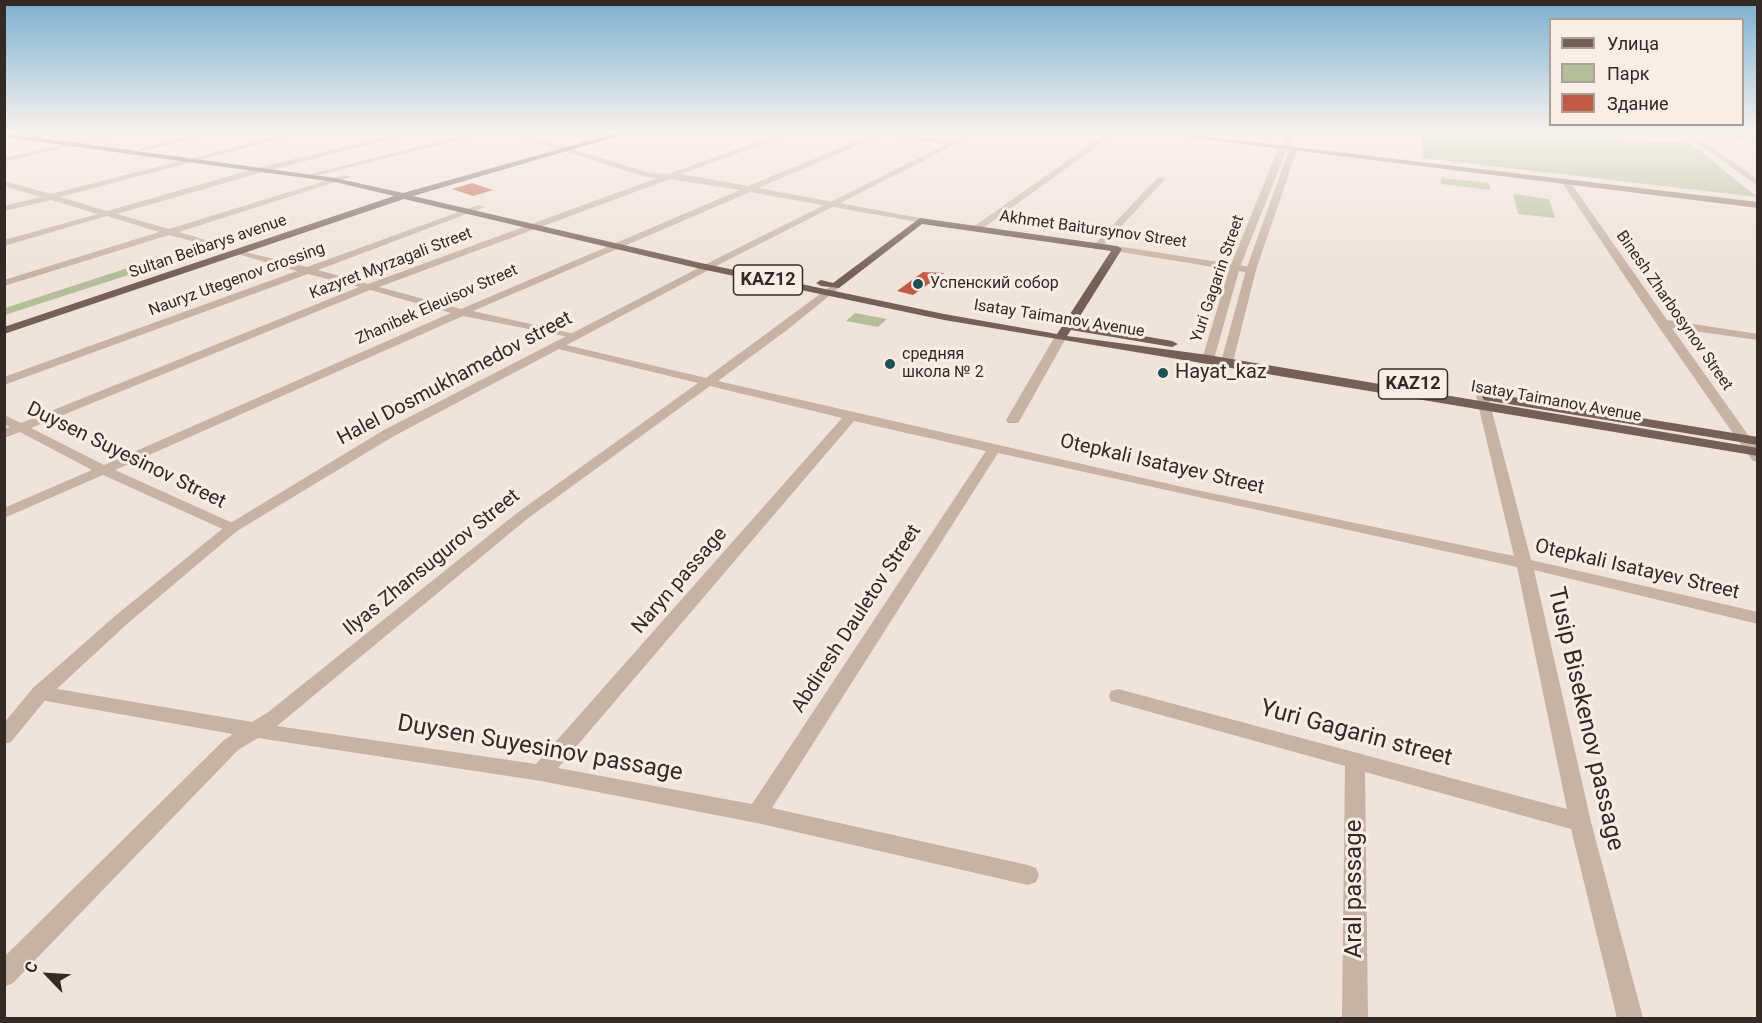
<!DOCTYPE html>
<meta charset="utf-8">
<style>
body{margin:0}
#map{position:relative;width:1762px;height:1023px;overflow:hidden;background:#f0e3d9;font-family:Roboto,sans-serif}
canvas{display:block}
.frame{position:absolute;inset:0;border:6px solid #332a26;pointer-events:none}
.legend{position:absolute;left:1549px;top:18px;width:195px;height:108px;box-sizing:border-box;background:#f8eee5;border:2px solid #a9a099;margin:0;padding:8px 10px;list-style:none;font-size:18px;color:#332a26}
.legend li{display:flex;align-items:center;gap:12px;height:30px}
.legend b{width:30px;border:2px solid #a9a099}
.north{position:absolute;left:18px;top:945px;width:60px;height:60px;-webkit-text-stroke:4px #f8eee5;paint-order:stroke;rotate:295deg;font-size:16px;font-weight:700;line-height:24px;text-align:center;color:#332a26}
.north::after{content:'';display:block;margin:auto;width:21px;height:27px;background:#332a26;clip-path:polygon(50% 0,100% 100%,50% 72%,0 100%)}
</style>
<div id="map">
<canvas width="1762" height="1023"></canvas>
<div class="frame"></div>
<ul class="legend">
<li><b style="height:8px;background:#756058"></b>Улица</li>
<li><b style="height:16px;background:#b4be9a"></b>Парк</li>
<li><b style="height:16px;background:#c05c46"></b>Здание</li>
</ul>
<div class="north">С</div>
</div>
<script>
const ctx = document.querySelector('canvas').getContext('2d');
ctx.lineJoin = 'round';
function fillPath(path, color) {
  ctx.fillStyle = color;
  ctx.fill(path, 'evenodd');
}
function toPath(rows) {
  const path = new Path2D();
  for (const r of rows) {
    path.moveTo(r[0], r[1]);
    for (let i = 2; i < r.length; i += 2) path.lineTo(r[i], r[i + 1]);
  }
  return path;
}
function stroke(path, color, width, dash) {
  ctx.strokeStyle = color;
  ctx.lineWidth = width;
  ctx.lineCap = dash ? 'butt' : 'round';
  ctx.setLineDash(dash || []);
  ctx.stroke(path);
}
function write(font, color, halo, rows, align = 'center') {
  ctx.font = font + ' Roboto,sans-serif';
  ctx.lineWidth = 6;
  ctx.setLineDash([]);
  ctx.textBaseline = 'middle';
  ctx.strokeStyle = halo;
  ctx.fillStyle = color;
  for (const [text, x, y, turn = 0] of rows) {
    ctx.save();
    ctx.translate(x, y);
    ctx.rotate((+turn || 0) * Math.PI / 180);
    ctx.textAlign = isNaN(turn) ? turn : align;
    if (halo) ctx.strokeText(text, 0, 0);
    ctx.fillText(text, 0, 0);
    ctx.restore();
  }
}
fillPath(toPath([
 [1422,132,1614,132,1621,140,1690,143,1757,197,1423,158],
 [1441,178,1489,183,1490,190,1441,184],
 [1513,194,1549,199,1555,218,1518,214],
 [146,262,156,266,5,315,5,308],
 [855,313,887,319,878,327,846,321]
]), '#b4be9a');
fillPath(toPath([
 [472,183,493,190,473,196,452,189],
 [923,272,944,273,913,295,897,291]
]), '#c05c46');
fillPath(toPath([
 [47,132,60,132,39,138,35,136,47,132],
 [115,132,128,132,4,162,4,158,115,132],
 [203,132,215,132,144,151,140,149,203,132],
 [294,132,306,132,60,197,107,211,261,167,406,132,419,132,267,171,117,214,169,229,344,175,351,177,179,232,226,246,226,250,169,235,4,286,4,280,159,232,107,216,4,246,4,240,98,214,51,200,4,211,4,206,41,197,4,186,4,181,51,194,294,132],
 [477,132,490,132,307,178,303,176,477,132],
 [504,132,515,132,650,173,668,174,785,132,796,132,681,174,748,186,879,132,895,132,956,144,952,146,885,134,758,188,920,218,923,219,923,223,750,192,473,311,579,335,579,339,463,316,115,470,237,525,240,528,237,531,227,531,103,475,4,518,4,508,92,470,20,432,4,438,4,429,10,427,4,424,4,415,21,423,359,287,308,274,4,385,4,377,297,271,237,254,237,250,307,267,478,205,485,207,318,270,368,284,657,178,646,177,504,132],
 [670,179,740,190,461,309,379,287,670,179],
 [370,290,451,313,104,465,31,428,370,290],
 [1108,132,1117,132,979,231,973,231,973,227,1108,132],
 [1682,132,1691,132,1758,180,1758,186,1682,132],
 [1158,177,1165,179,1100,249,1094,249,1094,245,1158,177],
 [1562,179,1568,179,1667,320,1758,334,1758,340,1672,328,1751,439,1749,442,1739,442,1656,323,1561,181,1562,179],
 [1117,246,1251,267,1256,270,1251,273,1114,251,1114,247,1117,246],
 [835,283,840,286,839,288,787,330,718,381,1187,488,1514,556,1476,396,1482,392,1488,396,1531,560,1758,612,1758,624,1534,570,1591,822,1643,1018,1617,1018,1571,829,1365,772,1368,1018,1342,1018,1345,766,1118,703,1111,701,1109,696,1111,691,1118,689,1567,809,1517,567,998,453,772,808,1028,865,1036,868,1039,875,1036,882,1028,885,757,823,541,781,258,738,238,750,13,983,4,987,4,957,224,740,233,734,40,700,33,698,31,693,33,688,40,686,252,722,267,713,517,513,698,383,554,348,554,344,558,343,706,378,835,283],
 [710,386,842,418,536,764,277,726,527,519,710,386],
 [854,421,986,451,752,804,558,768,854,421],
 [1060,335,1066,338,1020,420,1018,423,1008,423,1006,420,1054,338,1060,335]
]), '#c7b3a5');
fillPath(toPath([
 [971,132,980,132,722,263,394,436,237,531,127,624,47,698,11,742,4,744,4,723,33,688,115,616,227,525,384,430,716,259,971,132],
 [1288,132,1296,132,1292,145,1297,150,1256,270,1233,362,1227,366,1221,362,1246,270,1289,150,1287,149,1240,267,1214,359,1212,362,1204,362,1202,359,1230,267,1278,149,1285,144,1288,132],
 [1657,132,1758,137,1758,141,1661,134,1657,132],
 [1744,435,1749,436,1758,448,1758,462,1753,461,1737,439,1744,435]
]), '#c7b3a5');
fillPath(toPath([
 [1147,132,1168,132,1758,202,1758,208,1147,132]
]), '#9a8277');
fillPath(toPath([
 [620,132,632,132,413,196,701,263,944,314,1057,334,1111,251,922,224,839,288,821,286,816,283,821,280,833,283,920,218,1117,246,1122,249,1075,324,1172,341,1178,344,1172,347,1071,330,1067,336,1208,355,1758,448,1758,456,944,320,701,269,404,199,4,334,4,327,394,196,335,182,4,137,4,133,335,178,403,193,620,132],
 [1488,393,1758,437,1758,445,1484,400,1482,397,1488,393]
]), '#756058');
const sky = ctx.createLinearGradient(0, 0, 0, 275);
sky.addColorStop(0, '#7bb0cf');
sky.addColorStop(0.48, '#f8f2ee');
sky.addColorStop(1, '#f8f2ee00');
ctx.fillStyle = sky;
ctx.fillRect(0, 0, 1762, 275);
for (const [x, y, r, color] of [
 [918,284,6,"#1e5252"],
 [890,364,6,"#1e5252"],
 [1163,373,6,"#1e5252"]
]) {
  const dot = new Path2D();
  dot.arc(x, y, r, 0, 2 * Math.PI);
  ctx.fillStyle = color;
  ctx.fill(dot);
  stroke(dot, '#f8eee5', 2);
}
write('16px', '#332a26', '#f8eee5', [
 ["Akhmet Baitursynov Street",1093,230,8],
 ["Sultan Beibarys avenue",208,247,-19],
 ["Kazyret Myrzagali Street",391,264,-21],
 ["Yuri Gagarin Street",1218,279,-71],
 ["Nauryz Utegenov crossing",237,280,-20],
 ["Zhanibek Eleuisov Street",437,305,-24],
 ["Binesh Zharbosynov Street",1674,311,55],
 ["Isatay Taimanov Avenue",1059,319,9],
 ["Isatay Taimanov Avenue",1556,402,10]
]);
write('16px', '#332a26', '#f8eee5', [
 ["Успенский собор",930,284],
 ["cредняя",902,355],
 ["школа № 2",902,373]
], 'left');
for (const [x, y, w] of [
 [768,280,69],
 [1413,384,69]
]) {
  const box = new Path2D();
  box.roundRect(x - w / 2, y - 15, w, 30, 4.5);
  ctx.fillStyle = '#f8eee5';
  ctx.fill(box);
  stroke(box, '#332a26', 1.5);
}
write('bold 18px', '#332a26', null, [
 ["KAZ12",768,280],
 ["KAZ12",1413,384]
]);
write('20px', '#332a26', '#f8eee5', [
 ["Hayat_kaz",1175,373]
], 'left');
write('20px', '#332a26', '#f8eee5', [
 ["Halel Dosmukhamedov street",455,379,-28],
 ["Duysen Suyesinov Street",126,456,26],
 ["Otepkali Isatayev Street",1162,465,13],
 ["Ilyas Zhansugurov Street",432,563,-39],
 ["Otepkali Isatayev Street",1637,570,13],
 ["Naryn passage",680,581,-49],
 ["Abdiresh Dauletov Street",857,619,-57]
]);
write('24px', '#332a26', '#f8eee5', [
 ["Tusip Bisekenov passage",1585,719,77],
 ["Yuri Gagarin street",1356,734,15],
 ["Duysen Suyesinov passage",540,749,10],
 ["Aral passage",1355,889,-90]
]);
</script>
